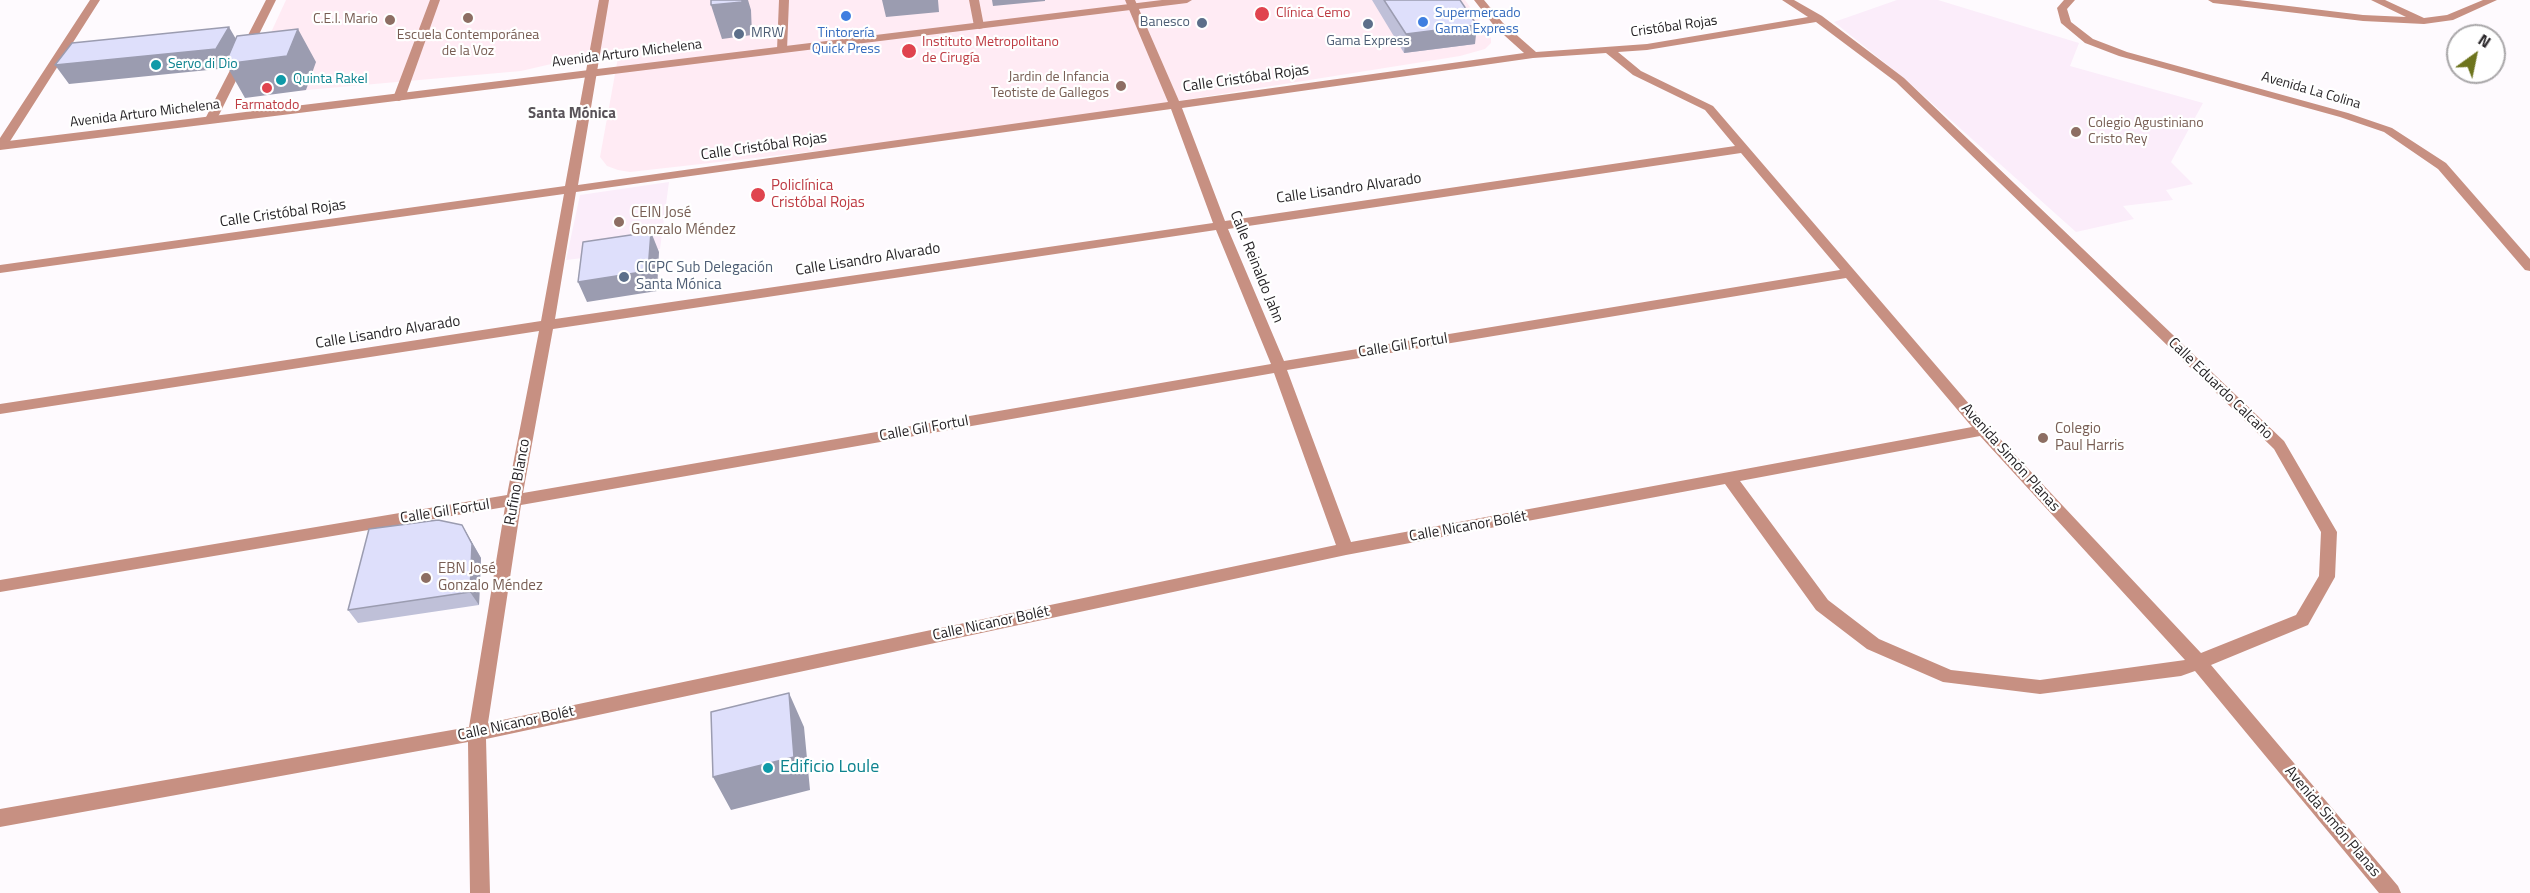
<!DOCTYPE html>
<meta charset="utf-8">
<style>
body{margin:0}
#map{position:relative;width:2530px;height:893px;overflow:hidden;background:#fefafe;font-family:"Titillium Web",sans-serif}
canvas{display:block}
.north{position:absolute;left:2446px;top:24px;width:60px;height:60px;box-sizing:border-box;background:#fff;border:2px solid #a9a7a9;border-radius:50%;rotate:33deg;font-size:16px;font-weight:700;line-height:24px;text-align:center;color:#272427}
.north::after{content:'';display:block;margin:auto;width:21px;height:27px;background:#6d741d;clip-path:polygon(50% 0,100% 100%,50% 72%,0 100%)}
</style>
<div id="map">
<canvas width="2530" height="893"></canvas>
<div class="north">N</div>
</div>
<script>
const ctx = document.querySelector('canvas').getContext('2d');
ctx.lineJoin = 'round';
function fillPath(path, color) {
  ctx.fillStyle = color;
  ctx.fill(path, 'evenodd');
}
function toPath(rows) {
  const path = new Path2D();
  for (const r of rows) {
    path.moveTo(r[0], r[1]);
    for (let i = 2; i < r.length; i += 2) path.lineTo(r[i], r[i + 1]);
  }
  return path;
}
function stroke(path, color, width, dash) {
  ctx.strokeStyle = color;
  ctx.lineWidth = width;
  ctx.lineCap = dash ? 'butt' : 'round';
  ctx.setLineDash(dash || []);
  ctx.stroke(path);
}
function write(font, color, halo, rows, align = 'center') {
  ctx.font = font + ' "Titillium Web",sans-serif';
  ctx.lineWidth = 4.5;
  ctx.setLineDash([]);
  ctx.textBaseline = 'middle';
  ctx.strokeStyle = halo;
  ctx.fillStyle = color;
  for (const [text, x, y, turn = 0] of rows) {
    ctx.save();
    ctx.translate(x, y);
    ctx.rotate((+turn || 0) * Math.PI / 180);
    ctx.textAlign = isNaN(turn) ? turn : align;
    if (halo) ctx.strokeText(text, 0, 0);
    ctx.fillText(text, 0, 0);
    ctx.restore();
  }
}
fillPath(toPath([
 [286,0,1465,0,1485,28,1491,37,1491,43,1485,49,1460,56,1096,114,941,137,630,172,618,170,607,166,600,157,619,52,572,56,560,62,521,71,250,95,243,93]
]), '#ffebf4');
fillPath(toPath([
 [1897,0,1938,0,2079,43,2070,66,2203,103,2171,162,2193,184,2166,190,2173,200,2123,206,2134,219,2076,232,1906,80,1834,22],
 [669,182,660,249,566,260,580,195]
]), '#fbedfa');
fillPath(toPath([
 [90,0,100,0,7,146,0,149,0,138,90,0],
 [266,0,276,0,216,121,214,123,206,123,204,121,266,0],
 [430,0,440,0,405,98,399,101,395,100,393,98,430,0],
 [599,0,609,0,578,185,1168,102,1125,0,1135,0,1179,101,1524,53,1495,27,1474,0,1484,0,1503,23,1536,52,1647,44,1808,17,1782,0,1794,0,1822,16,1904,78,2284,441,2337,532,2335,577,2308,625,2211,665,2398,886,2401,893,2379,893,2195,671,2181,676,2040,694,1943,682,1867,649,1816,610,1725,484,1346,555,486,739,490,893,470,893,468,742,0,827,0,809,469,727,505,507,0,592,0,580,507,495,539,331,0,414,0,404,541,321,564,194,0,273,0,265,565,186,599,0],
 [1816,22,1896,82,2274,449,2321,532,2319,576,2296,615,2201,653,1988,426,1713,106,1641,71,1618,52,1647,50,1816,22],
 [1606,53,1633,75,1705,110,1735,146,1225,221,1182,108,1533,58,1606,53],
 [1171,109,1213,223,555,319,576,192,1171,109],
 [1741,153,1840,270,1284,361,1228,229,1741,153],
 [1216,230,1271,364,523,493,553,329,1216,230],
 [1846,278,1972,427,1351,542,1287,370,1846,278],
 [1274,373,1336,545,488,723,521,505,1274,373],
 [1980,436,2185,660,2040,680,1951,670,1879,639,1828,600,1740,481,1980,436],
 [779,0,789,0,787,50,782,53,777,50,779,0],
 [969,0,979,0,984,26,983,28,979,29,974,26,969,0],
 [2064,0,2075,0,2067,9,2071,22,2093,39,2127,52,2348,113,2392,128,2446,163,2530,259,2530,271,2525,270,2438,169,2384,132,2340,117,2119,56,2085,43,2061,23,2057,8,2064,0],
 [2208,0,2239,0,2363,15,2406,17,2371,0,2385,0,2424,18,2447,15,2483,0,2497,0,2453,20,2424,24,2363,21,2213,3,2208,0]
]), '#c79082');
fillPath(toPath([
 [1162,0,1192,0,1187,3,0,150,0,142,1162,0]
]), '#c79082');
fillPath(toPath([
 [1372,0,1460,0,1475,44,1404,53],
 [462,525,481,558,479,605,358,623,348,610]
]), '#bfc0d8');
fillPath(toPath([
 [742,0,748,0,751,10,752,35,722,39,711,5],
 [882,0,938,0,939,12,886,17],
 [992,0,1045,0,1045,1,993,6],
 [1477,25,1475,44,1404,53,1406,34],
 [229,27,240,46,298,29,316,62,306,90,245,98,228,68,69,84,55,65],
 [651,232,659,252,657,291,587,302,578,282],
 [462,525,481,558,479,605,470,592],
 [789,693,804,727,810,790,731,810,713,777]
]), '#9b9cb0');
const building = toPath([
 [711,0,742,0,742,2,711,5,711,0],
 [1384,0,1460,0,1477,25,1406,34,1384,0],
 [229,27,216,49,55,65,72,43,229,27],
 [298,29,287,56,225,64,237,36,298,29],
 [651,232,648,271,578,282,583,242,651,232],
 [438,520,462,525,472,544,470,592,348,610,369,529,438,520],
 [789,693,794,757,713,777,711,712,789,693]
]);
fillPath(building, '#dedffb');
stroke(building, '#9b9cb0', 1.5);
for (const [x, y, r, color] of [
 [1262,14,8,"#e0444e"],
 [846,16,6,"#3f7fe0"],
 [468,18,6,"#8d6e63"],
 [390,20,6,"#8d6e63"],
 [1423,22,6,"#3f7fe0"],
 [1202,23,6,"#5c6f8a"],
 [1368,24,6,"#5c6f8a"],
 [739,34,6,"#5c6f8a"],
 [909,51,8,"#e0444e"],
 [156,65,6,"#0f9aa8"],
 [281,80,6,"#0f9aa8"],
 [1121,86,6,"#8d6e63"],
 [267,88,6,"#e0444e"],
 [2076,132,6,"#8d6e63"],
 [758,195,8,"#e0444e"],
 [619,222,6,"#8d6e63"],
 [624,277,6,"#5c6f8a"],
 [2043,438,6,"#8d6e63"],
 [426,578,6,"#8d6e63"],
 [768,768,6,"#0f9aa8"]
]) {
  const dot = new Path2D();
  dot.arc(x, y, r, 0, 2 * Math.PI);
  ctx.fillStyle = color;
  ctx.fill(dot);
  stroke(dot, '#fff', 2);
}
write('14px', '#be3a42', '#fff', [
 ["Clínica Cemo",1276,14],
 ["Instituto Metropolitano",922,43],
 ["de Cirugía",922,59],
 ["Farmatodo",267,106,"center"]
], 'left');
write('14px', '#366cbe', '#fff', [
 ["Supermercado",1435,14],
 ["Gama Express",1435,30],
 ["Tintorería",846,34,"center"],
 ["Quick Press",846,50,"center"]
], 'left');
write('14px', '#785e54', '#fff', [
 ["C.E.I. Mario",378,20],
 ["Escuela Contemporánea",468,36,"center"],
 ["de la Voz",468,52,"center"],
 ["Jardin de Infancia",1109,78],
 ["Teotiste de Gallegos",1109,94],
 ["Colegio Agustiniano",2088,124,"left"],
 ["Cristo Rey",2088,140,"left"]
], 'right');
write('14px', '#4e5e75', '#fff', [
 ["Banesco",1190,23],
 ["MRW",751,34,"left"],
 ["Gama Express",1368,42,"center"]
], 'right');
write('14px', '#272427', '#fff', [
 ["Cristóbal Rojas",1674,27,-8],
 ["Avenida Arturo Michelena",627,54,-7],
 ["Avenida La Colina",2311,91,16],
 ["Avenida Arturo Michelena",145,114,-7]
]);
write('14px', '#0d838f', '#fff', [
 ["Servo di Dio",168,65],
 ["Quinta Rakel",293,80]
], 'left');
write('15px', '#272427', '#fff', [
 ["Calle Cristóbal Rojas",1246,79,-8],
 ["Calle Cristóbal Rojas",764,147,-8],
 ["Calle Lisandro Alvarado",1349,189,-8],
 ["Calle Cristóbal Rojas",283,214,-8],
 ["Calle Lisandro Alvarado",868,260,-9],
 ["Calle Reinaldo Jahn",1256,267,68],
 ["Calle Lisandro Alvarado",388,333,-9],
 ["Calle Gil Fortul",1403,346,-9],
 ["Calle Eduardo Calcaño",2220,389,44],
 ["Calle Gil Fortul",924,429,-10],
 ["Avenida Simón Planas",2010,458,48],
 ["Rufino Blanco",518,482,-80],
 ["Calle Gil Fortul",445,512,-9],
 ["Calle Nicanor Bolét",1468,527,-10],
 ["Calle Nicanor Bolét",991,624,-12],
 ["Calle Nicanor Bolét",516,724,-12],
 ["Avenida Simón Planas",2332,822,50]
]);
write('bold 15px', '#595359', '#fff', [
 ["Santa Mónica",572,114]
]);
write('15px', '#be3a42', '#fff', [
 ["Policlínica",771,186],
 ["Cristóbal Rojas",771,203]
], 'left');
write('15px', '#785e54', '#fff', [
 ["CEIN José",631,213],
 ["Gonzalo Méndez",631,230],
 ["Colegio",2055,429],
 ["Paul Harris",2055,446],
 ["EBN José",438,569],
 ["Gonzalo Méndez",438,586]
], 'left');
write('15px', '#4e5e75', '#fff', [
 ["CICPC Sub Delegación",636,268],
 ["Santa Mónica",636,285]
], 'left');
write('18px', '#0d838f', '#fff', [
 ["Edificio Loule",780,768]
], 'left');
</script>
